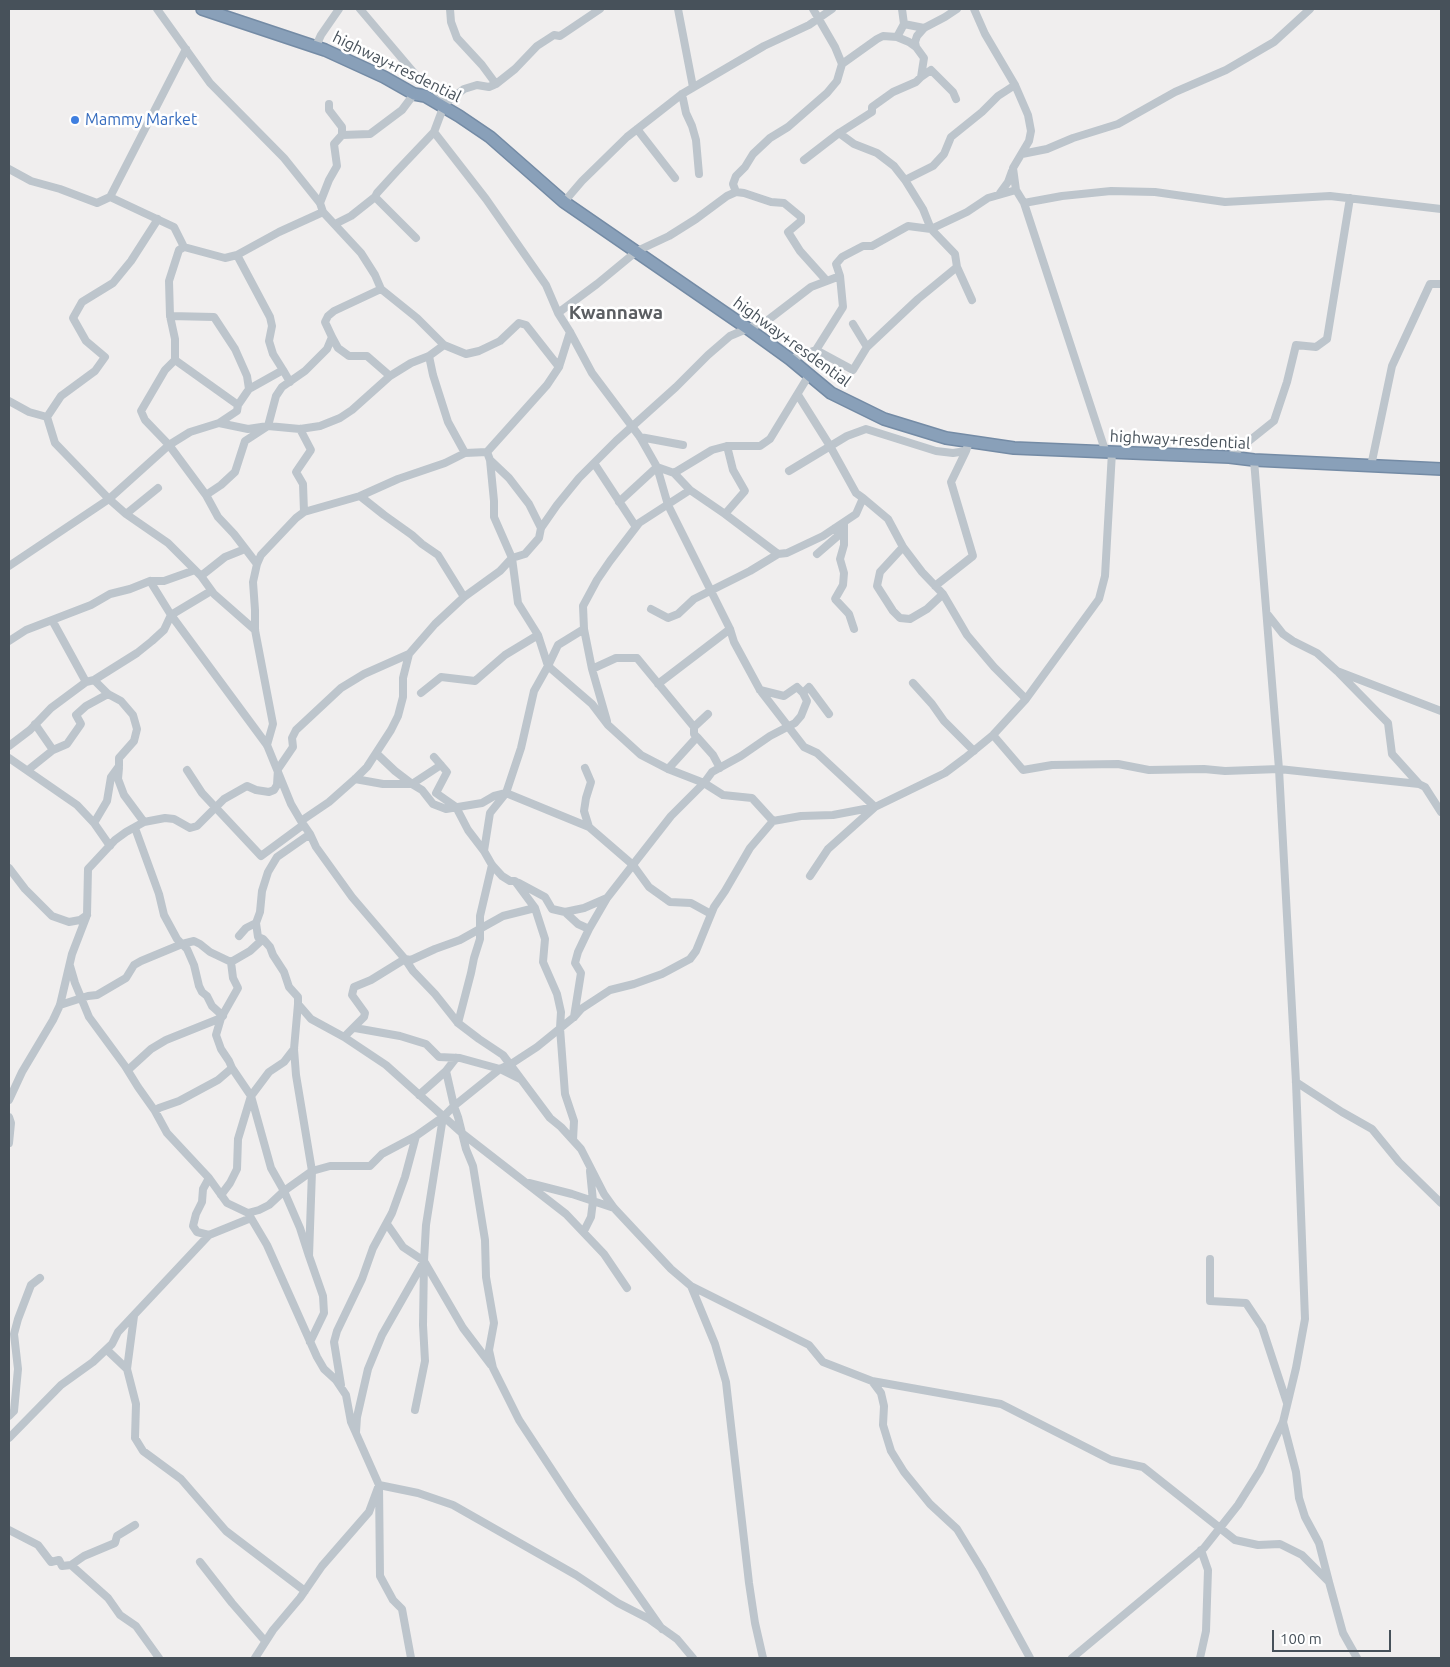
<!DOCTYPE html>
<style>
body{margin:0}
#map{position:relative;width:1450px;height:1667px;overflow:hidden;background:#f0eeee;font-family:Ubuntu,sans-serif}
canvas{display:block}
.frame{position:absolute;inset:0;border:10px solid #47515a;pointer-events:none}
.scale{position:absolute;left:1272px;top:1630px;width:119px;height:22px;box-sizing:border-box;border:2px solid #47515a;border-top:0;padding-left:6px;font-size:15px;line-height:18px;white-space:nowrap;color:#47515a;-webkit-text-stroke:4px #fff;paint-order:stroke}
</style>
<div id="map">
<canvas width="1450" height="1667"></canvas>
<div class="frame"></div>
<div class="scale">100 m</div>
</div>
<script>
const ctx = document.querySelector('canvas').getContext('2d');
ctx.lineJoin = 'round';
function toPath(rows) {
  const path = new Path2D();
  for (const r of rows) {
    path.moveTo(r[0], r[1]);
    for (let i = 2; i < r.length; i += 2) path.lineTo(r[i], r[i + 1]);
  }
  return path;
}
function stroke(path, color, width, dash) {
  ctx.strokeStyle = color;
  ctx.lineWidth = width;
  ctx.lineCap = dash ? 'butt' : 'round';
  ctx.setLineDash(dash || []);
  ctx.stroke(path);
}
function write(font, color, halo, rows, align = 'center') {
  ctx.font = font + ' Ubuntu,sans-serif';
  ctx.lineWidth = 5;
  ctx.setLineDash([]);
  ctx.textBaseline = 'middle';
  ctx.strokeStyle = halo;
  ctx.fillStyle = color;
  for (const [text, x, y, turn = 0] of rows) {
    ctx.save();
    ctx.translate(x, y);
    ctx.rotate((+turn || 0) * Math.PI / 180);
    ctx.textAlign = isNaN(turn) ? turn : align;
    if (halo) ctx.strokeText(text, 0, 0);
    ctx.fillText(text, 0, 0);
    ctx.restore();
  }
}
const highway = toPath([
 [202,9,325,50,384,77,414,94,425,96,459,116,490,137,564,202,747,328,790,359,831,393,884,419,946,438,1014,448,1229,457,1254,460,1441,469]
]);
stroke(highway, '#748ba5', 14);
stroke(toPath([
 [157,9,210,83,284,158,320,203,323,212,361,253,375,275,381,289,417,318,444,345,466,354,479,351,500,341,519,323,526,325,559,367],
 [360,9,415,74,448,101],
 [450,9,451,22,457,38,482,65,496,84],
 [678,9,693,87],
 [813,9,835,47,842,64],
 [904,24,924,28],
 [897,37,904,24,902,9],
 [316,46,321,35,339,9],
 [921,77,931,70,953,92,956,99],
 [682,94,686,113,692,126,696,140,699,174],
 [637,129,675,178],
 [434,132,486,199,546,285,558,313,570,332,592,373,640,437,657,467,668,505,730,629,734,642,760,690,804,747,817,753,875,807,828,849,810,876],
 [839,133,854,144,877,153,894,166,905,180,923,209,931,229,955,254,957,267,972,300],
 [342,135,370,134,402,110,414,94],
 [1022,154,1047,149,1073,138,1118,124,1175,92,1226,70,1274,42,1310,9],
 [804,160,839,133,872,112,872,107,893,92,916,82,921,77,924,58,916,47,915,42,917,36,924,28,945,17,957,9],
 [9,169,31,181,60,189,97,203,110,197,174,227,184,247],
 [905,180,933,166,944,154,951,137,982,112,998,96,1015,85],
 [1016,190,1024,203,1106,453],
 [736,192,733,184,736,176,745,167,753,154,770,138,788,127,827,93,837,81,842,64,877,39,883,36,897,37,909,42,916,47],
 [1000,193,1008,182,1012,171],
 [110,197,186,49],
 [375,197,416,238],
 [564,202,582,181,627,137,682,94,764,46,809,25,832,9],
 [320,203,329,180,337,166,334,144,342,135,342,127,329,110,329,104],
 [1024,203,1062,196,1111,191,1155,192,1225,202,1330,196,1441,209],
 [158,219,131,261,113,283,82,302,73,318,86,341,105,357,95,371,61,396,47,417,55,443,109,499,126,514,168,543,195,570],
 [335,224,351,216,375,197,377,193,397,171,434,132,443,108,448,101,464,89,477,85,489,87,496,84,515,69,537,46,554,35,560,36,600,9],
 [237,255,270,317,272,326,269,341,273,354,283,370],
 [558,313,597,284,637,251,669,236,696,219,727,196,736,192,744,193,771,202,784,203,801,217,801,221,788,232,800,251,826,280],
 [170,316,214,317,235,349,247,376,249,389],
 [853,324,867,347],
 [332,337,338,348,349,356,367,356,390,376],
 [816,350,853,370,867,347,918,299,957,267],
 [429,356,433,375,448,422,465,453],
 [790,359,816,350,843,307,840,276,836,264,842,257,863,246,872,246,908,226,931,229,967,212,988,198,1016,190,1013,168,1029,141,1031,131,1028,115,1015,85,985,34,974,9],
 [175,360,238,405],
 [9,401,29,412,47,417],
 [219,423,237,411,238,405,249,389,283,370,290,382],
 [300,429,311,450,296,472,303,484,304,512],
 [640,437,683,445],
 [487,452,490,460,494,501,494,517,512,558,518,603,538,635,548,666,534,691,521,748,506,793,490,813,484,851,492,865,502,876,510,881,515,881,535,908,545,939,543,962,557,994,561,1012,560,1028,565,1094,574,1121,573,1140],
 [1229,457,1274,421,1287,382,1296,345,1316,347,1327,339,1350,198],
 [490,460,509,478,529,504,541,528],
 [594,463,636,527],
 [1371,466,1392,366,1430,284,1441,284],
 [789,471,847,436,866,429,936,451,953,453,966,451,969,442],
 [690,490,725,514,778,554],
 [206,495,221,485,235,472,245,441,268,426,276,396,282,387,305,371,327,349,332,337,325,322,328,316,334,311,381,289],
 [360,496,384,515,412,535,422,544,438,555,464,597],
 [863,498,888,519,903,547,922,572,943,594,967,635,994,667,1026,699],
 [619,502,657,467,674,473],
 [126,514,158,488],
 [725,514,745,491,733,470,727,446],
 [844,523,844,545,840,559,844,573,843,585,835,599,849,614,854,629],
 [903,547,880,572,877,586,893,611,900,618,910,619,927,609,943,594],
 [817,554,839,535,835,528],
 [257,564,234,534,218,517,206,495,169,445,145,420,141,411,165,370,175,360,175,339,170,316,169,281,179,250,184,247,225,258,237,255,279,232,323,212],
 [9,566,109,499,169,445,190,432,219,423,248,429,268,426,300,429,320,426,340,418,352,410,390,376,411,363,429,356,444,345],
 [201,576,214,594,255,630],
 [150,581,171,615,267,745,291,804,301,821,310,834,316,847,352,897,405,959,413,971,435,994,458,1023,479,1039,503,1055,550,1118,561,1127,581,1149,604,1194,614,1208,671,1269,691,1286,715,1344,726,1382,749,1583,755,1623,763,1658],
 [935,586,973,556,951,482,966,451],
 [651,609,668,618,678,614,694,599,750,571,778,554,787,553,823,536,856,514,863,498,856,493,830,446,798,395],
 [1268,615,1283,634,1293,641,1317,653,1337,671,1441,711],
 [52,620,86,682],
 [584,629,592,669,607,721],
 [9,641,26,630,91,605,110,594,130,589,150,581,164,581,195,570,201,576,225,557,245,549],
 [592,669,616,658,637,658,694,727],
 [1339,673,1388,723,1392,754,1419,784,1425,787,1441,812],
 [913,683,932,704,944,721,974,751],
 [658,684,730,629],
 [421,693,441,677,475,681,505,655,538,635],
 [803,693,809,687,829,714],
 [35,724,53,750],
 [993,735,1023,770,1052,765,1118,764,1149,770,1204,769,1225,771,1279,769,1419,784],
 [697,737,713,755,720,768],
 [267,745,273,724,255,630,255,610,253,582,257,564,261,555,296,518,304,512,360,496,398,479,445,463,465,453,487,452,547,385,559,367,570,332],
 [9,746,30,730,51,708,86,682,94,680,137,653,152,641,164,630,171,615,211,591],
 [376,753,395,771,412,784,422,790,433,804,446,809,482,803,494,796,506,793,589,827,633,865,649,887,670,902,691,903,711,914],
 [434,757,447,772,436,793,456,807,468,830,484,851],
 [9,758,77,805,94,823,110,846],
 [119,768,118,779,124,795,144,822],
 [585,768,591,782,586,798,584,811,589,827],
 [668,769,697,737,694,734,694,727,708,714],
 [28,770,53,750,67,744,81,724,76,715,86,706,108,694],
 [187,770,202,793,261,856,303,825],
 [355,779,383,784,412,784,441,765],
 [301,821,329,802,355,779,367,767,391,730,398,716,403,697,403,678,409,654],
 [773,821,752,798,723,795,704,783,668,769,641,755,608,725,592,704,548,666,558,645,584,629,583,606,597,580,610,561,636,527,639,523,690,490,674,473,712,450,727,446,760,446,770,439,809,375],
 [94,823,107,801,111,777,119,766,119,758,134,741,137,729,133,715,121,701,108,694,94,680],
 [135,828,159,894,164,915,177,939,187,949,194,965,199,986,202,992,207,996,212,1006,223,1016],
 [9,868,25,889,52,916,69,922,80,920,87,915],
 [519,883,545,897,552,909,565,912,578,924,589,929,578,952,575,963,581,973,574,1017],
 [565,912,584,908,607,898,671,816,704,783,712,772,741,756,770,736,795,723,801,716,807,701,803,693,797,687,784,696,760,690],
 [589,929,607,898],
 [239,936,246,928,256,923],
 [263,939,270,947,273,955,284,972,289,987,298,997,298,1004,311,1019,344,1037,386,1065,463,1134,566,1214,604,1254,627,1288],
 [70,966,75,983,89,1017,125,1066,138,1087,155,1111,159,1108,179,1101,218,1080,232,1068],
 [298,1004,294,1049,296,1075,312,1171,309,1256,323,1296,324,1313,310,1342],
 [60,1005,88,996,97,995,126,978,134,965,141,961,182,944,194,941,200,944,210,952,231,962],
 [458,1023,471,973,474,958,480,939,480,916,492,865],
 [355,1028,400,1036,426,1044,439,1057,460,1058,500,1069,511,1064,537,1047,574,1017,581,1009,610,990,634,984,662,974,690,959,696,951,714,907,725,891,750,848,773,821,801,816,833,815,875,807,945,773,965,758,993,735,1026,699,1099,599,1105,576,1112,452],
 [344,1037,364,1017,365,1013,352,995,354,987,371,980,405,959,411,960,435,949,460,940,503,916,535,908],
 [128,1070,151,1049,166,1040,221,1018],
 [520,1079,500,1069,454,1106,458,1117,466,1149,473,1166,485,1240,486,1277,494,1323,489,1350,493,1368,519,1420,571,1499,662,1629],
 [1296,1082,1342,1112,1372,1129,1399,1162,1441,1203],
 [419,1095,446,1071],
 [9,1100,22,1072,53,1020,60,1005,72,954,87,915,88,869,115,840,126,832,144,822,165,818,174,819,190,828,197,826,224,799,247,786,256,790,269,792,274,790,277,785,278,769,293,747,292,738,296,730,341,688,364,674,409,654,435,624,464,597,500,571,512,558,525,554,539,538,541,528,557,505,579,478,616,441,676,387,708,355,730,336,768,320,811,287,840,276],
 [9,1117,11,1123,9,1143],
 [209,1178,227,1203,248,1213],
 [529,1183,572,1194,614,1208],
 [221,1195,230,1183,237,1169,238,1139,251,1096,269,1072,284,1062,294,1049],
 [251,1218,248,1213,259,1210,269,1205,284,1191,312,1171,330,1166,370,1166,382,1154,416,1136],
 [387,1224,403,1247,424,1261,463,1328,491,1365],
 [584,1231,591,1217,593,1201,590,1171],
 [209,1235,251,1218,267,1245,317,1357,324,1369,336,1380,346,1395,351,1422,379,1485,369,1512,322,1566,300,1598,273,1630,255,1658],
 [309,1256,300,1228,284,1191,271,1168,251,1096,232,1068,229,1061,221,1049,216,1035,221,1018,238,988,233,978,231,962,250,951,263,939,258,937,256,923,260,912,262,891,268,872,277,857,310,834],
 [1210,1259,1210,1301,1246,1303,1262,1327,1287,1403],
 [691,1286,809,1345,823,1362,872,1381,881,1393,884,1406,883,1425,891,1451,904,1472,930,1504,957,1529,982,1570,1030,1658],
 [107,1350,127,1369,136,1404,135,1438,143,1451,181,1479,226,1531,305,1591],
 [127,1369,134,1316],
 [872,1381,1001,1404,1111,1460,1143,1467,1235,1540,1258,1545,1280,1544,1302,1555,1329,1582,1343,1633,1357,1658],
 [341,1385,334,1342,337,1331,362,1279,373,1248,392,1213,405,1177,416,1136,443,1117,454,1106,446,1071,456,1058],
 [415,1410,425,1361,423,1325,424,1261,426,1225,443,1117],
 [9,1416,14,1411,18,1369,14,1334,18,1319,31,1285,40,1278],
 [1283,1422,1296,1472,1299,1498,1305,1517,1319,1543,1329,1582],
 [356,1432,357,1417,368,1369,382,1335,423,1263],
 [9,1438,61,1385,93,1362,112,1344,118,1332,209,1235,197,1232,193,1226,196,1214,202,1202,203,1189,209,1178,167,1133,155,1111],
 [9,1530,38,1545,51,1562,59,1560,62,1566,71,1565,108,1598,120,1615,136,1626,159,1658],
 [200,1562,232,1603,265,1641],
 [71,1565,84,1556,115,1543,117,1536,135,1525],
 [411,1658,402,1609,393,1600,380,1576,379,1485,418,1493,453,1505,576,1575,618,1603,649,1619,677,1639,693,1658],
 [1072,1658,1204,1548,1238,1505,1260,1470,1283,1422,1296,1368,1305,1319,1296,1082,1279,769,1254,460],
 [1200,1658,1206,1631,1208,1570,1201,1550]
]), '#bdc5cc', 8);
stroke(highway, '#89a0b9', 11);
for (const [x, y, r, color] of [
 [75,120,5,"#3f7fe0"]
]) {
  const dot = new Path2D();
  dot.arc(x, y, r, 0, 2 * Math.PI);
  ctx.fillStyle = color;
  ctx.fill(dot);
  stroke(dot, '#fff', 2);
}
write('16px', '#47515a', '#fff', [
 ["highway+resdential",397,67,26],
 ["highway+resdential",792,342,36],
 ["highway+resdential",1180,440,3]
]);
write('16px', '#366cbe', '#fff', [
 ["Mammy Market",85,120]
], 'left');
write('bold 19px', '#5b5e62', '#fff', [
 ["Kwannawa",616,313]
]);
</script>
